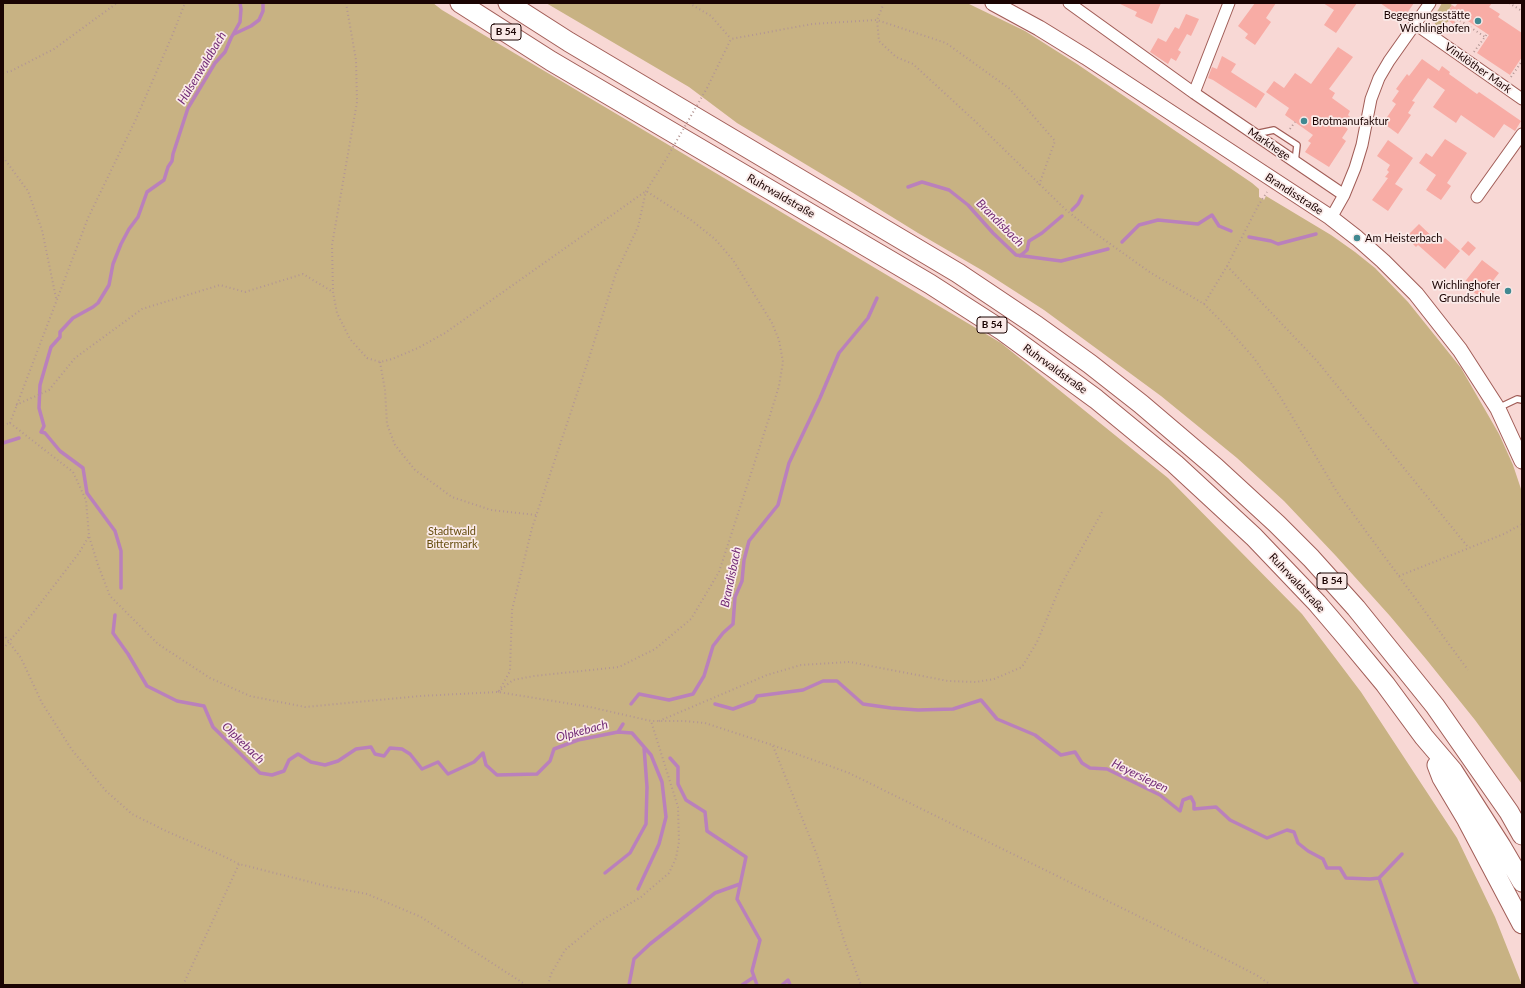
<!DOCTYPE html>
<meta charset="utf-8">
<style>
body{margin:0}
#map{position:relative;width:1525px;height:988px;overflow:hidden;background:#f8d8d5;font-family:Lato,sans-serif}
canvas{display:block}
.frame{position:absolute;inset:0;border:4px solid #1b0403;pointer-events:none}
</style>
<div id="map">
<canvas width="1525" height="988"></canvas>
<div class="frame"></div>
</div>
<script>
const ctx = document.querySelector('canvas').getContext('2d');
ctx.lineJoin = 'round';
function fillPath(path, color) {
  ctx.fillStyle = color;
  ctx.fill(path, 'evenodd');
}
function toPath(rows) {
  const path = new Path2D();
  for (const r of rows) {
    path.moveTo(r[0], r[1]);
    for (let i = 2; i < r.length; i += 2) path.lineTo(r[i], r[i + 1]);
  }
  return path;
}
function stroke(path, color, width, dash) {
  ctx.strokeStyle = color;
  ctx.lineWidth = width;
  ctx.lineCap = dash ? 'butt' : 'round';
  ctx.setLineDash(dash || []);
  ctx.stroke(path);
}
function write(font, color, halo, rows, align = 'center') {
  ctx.font = font + ' Lato,sans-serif';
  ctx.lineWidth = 3.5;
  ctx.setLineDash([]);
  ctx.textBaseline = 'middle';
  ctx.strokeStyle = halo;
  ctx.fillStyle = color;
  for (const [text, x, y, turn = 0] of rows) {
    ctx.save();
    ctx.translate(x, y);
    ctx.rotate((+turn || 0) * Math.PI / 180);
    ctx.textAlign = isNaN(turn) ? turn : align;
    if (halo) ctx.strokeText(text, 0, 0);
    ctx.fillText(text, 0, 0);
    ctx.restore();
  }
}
fillPath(toPath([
 [3,3,433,3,442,10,1001,343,1168,478,1302,614,1361,692,1457,838,1495,917,1522,985,3,985],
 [546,3,967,3,1025,31,1077,64,1252,183,1259,189,1259,197,1264,200,1266,196,1331,235,1355,252,1375,268,1408,302,1461,368,1499,434,1513,465,1522,492,1522,784,1475,720,1426,659,1390,616,1336,556,1284,501,1237,458,1161,396,1044,310,985,272,918,233,850,191,737,123,689,87],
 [1442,3,1449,3,1452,5,1444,17,1449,21,1441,26,1442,29,1440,31,1435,24,1434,17]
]), '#c8b283');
stroke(toPath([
 [234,34,251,26,259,20,263,11,263,3],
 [908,187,922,182,949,190,968,205,993,233,1016,255,1061,261,1108,249],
 [1072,210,1078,204,1082,196],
 [1249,237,1271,241,1278,244,1316,234],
 [1122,242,1139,225,1158,220,1198,224,1212,215,1219,226,1231,231],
 [1020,256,1027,250,1029,241,1042,233,1062,216],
 [3,443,19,438],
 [121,588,121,551,115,531,87,493,83,468,60,451,45,433,41,432,44,426,39,408,40,385,51,347,60,337,60,332,73,318,93,307,98,303,109,285,113,264,121,244,129,229,138,217,147,192,164,180,168,167,172,161,173,154,188,108,215,63,225,52,231,38,240,22,241,9,240,3],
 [115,615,113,633,128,654,147,686,177,701,204,706,213,727,260,773,272,775,284,771,289,760,298,754,311,762,325,765,338,761,356,749,371,747,375,754,384,756,390,748,402,749,410,754,422,769,438,762,448,774,474,762,483,753,486,765,497,775,537,774,550,761,554,749,578,740,618,732,632,733,651,755,662,782,666,817,659,844,638,889],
 [631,704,639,694,669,700,693,694,704,676,713,646,723,633,733,624,735,597,742,581,744,560,749,541,778,505,789,463,820,398,839,353,868,318,877,298],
 [715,704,733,709,754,701,757,696,803,690,823,681,837,681,863,704,891,708,918,710,953,709,981,700,997,719,1035,735,1061,755,1075,752,1082,763,1090,768,1107,769,1160,795,1180,811,1183,800,1191,797,1194,803,1194,809,1216,807,1230,820,1267,838,1287,830,1294,832,1298,843,1308,851,1323,859,1327,868,1340,868,1346,878,1370,879,1379,878,1402,854],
 [618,732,623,724],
 [670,758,678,767,678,784,686,800,705,812,707,831,746,857,737,899,760,940,752,971,757,985],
 [605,873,630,853,646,824,647,787,644,747],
 [1379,878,1415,982,1418,985],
 [629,985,634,959,650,944,715,893,740,884],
 [742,985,754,977],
 [782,985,788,980,790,985]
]), '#ba80bc', 3.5);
fillPath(toPath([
 [1118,3,1161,3,1152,24,1135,16,1137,12],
 [1255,3,1276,3,1266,18,1271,22,1255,45,1245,38,1248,34,1238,26],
 [1323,3,1357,3,1336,33,1324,25,1334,10],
 [1380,3,1414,3,1403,19],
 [1458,3,1492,3,1489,7,1500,14,1498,17,1522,33,1522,57,1510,75,1477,53,1489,35,1459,15,1453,24,1444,17,1452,5,1455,7],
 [1186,14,1199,19,1191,36,1187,34,1178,50,1181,52,1176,61,1171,58,1168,64,1150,52,1158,38,1166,42,1175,27,1179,29],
 [1338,47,1353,57,1329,89,1335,93,1332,98,1350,111,1348,115,1350,117,1344,126,1348,129,1342,138,1346,141,1329,167,1305,152,1311,143,1308,141,1313,135,1285,115,1289,108,1266,92,1274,81,1284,88,1295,73,1311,84],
 [1222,56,1236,64,1231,72,1265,94,1256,108,1213,80,1208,78,1212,67,1217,69],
 [1422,59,1439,71,1442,66,1450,72,1449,74,1477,94,1479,92,1521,121,1515,131,1504,124,1494,138,1461,115,1456,123,1433,107,1445,90,1428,78,1412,101,1415,102,1408,113,1411,115,1398,134,1383,123,1396,104,1392,101,1399,91,1396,89,1407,74,1409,76],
 [1445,139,1467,153,1447,183,1451,186,1441,200,1426,190,1436,175,1419,163,1426,153,1432,157],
 [1388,140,1413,158,1395,184,1403,189,1388,211,1372,200,1388,178,1385,177,1389,172,1387,170,1390,165,1377,156],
 [1419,224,1440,244,1445,238,1460,251,1445,269,1418,245,1416,247,1406,237],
 [1468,241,1476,248,1469,256,1461,249],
 [1482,260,1499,273,1480,297,1463,284]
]), '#f8aca5');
const lane = toPath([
 [1255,134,1274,130,1297,145,1295,162],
 [1498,408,1517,399,1522,400]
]);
const street = toPath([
 [1069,3,1194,93,1344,195],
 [1415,24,1522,99],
 [1194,93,1229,3],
 [1477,197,1522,134],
 [1331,218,1344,195,1355,168,1362,145,1371,99,1379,78,1389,61,1430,3]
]);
const secondary = toPath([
 [993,3,1039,28,1086,57,1330,217,1357,238,1383,261,1416,294,1460,350,1498,409,1522,461]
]);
const highway = toPath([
 [460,3,551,61,930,284,1003,331,1096,399,1175,464,1254,537,1317,603,1346,637,1385,684,1424,737,1453,771,1501,846,1522,882],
 [508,3,569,42,958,273,1037,326,1090,364,1141,404,1215,467,1277,524,1311,558,1356,608,1435,706,1509,812,1522,835],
 [1437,765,1442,778,1467,820,1522,924]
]);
stroke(lane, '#a15d57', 8);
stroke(street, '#a15d57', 13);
stroke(secondary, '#a15d57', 17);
stroke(highway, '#a15d57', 21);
stroke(toPath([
 [346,3,356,60,357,102,332,245,333,292,337,313,350,339,367,358,380,362,392,359,418,348,445,333,646,191],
 [689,3,711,16,731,39],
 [884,3,877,20,879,41,896,57,913,64,976,122,1065,209,1092,231,1151,273,1204,304,1222,322,1254,358,1281,398,1337,492,1468,670],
 [1509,3,1522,11],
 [1445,30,1454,25,1458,19,1485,37],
 [1474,52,1487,34],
 [3,73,11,71,54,49,117,3],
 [1511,77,1522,61],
 [707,88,731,39,812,24,877,20,946,43,1010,89,1055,141,1039,185],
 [1290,129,1295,122],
 [3,157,28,191,42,230,56,298],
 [1227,266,1317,361,1468,547],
 [1204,304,1227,266,1258,206,1267,192],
 [380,362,385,390,387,424,395,445,415,470,452,497,491,510,536,515],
 [16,405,49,390,75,358,142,309,220,285,245,292,303,274,333,292],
 [10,423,73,472,86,500,89,536,98,565,110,596,158,644,210,678,250,696,305,707,420,696,498,692,590,707,651,721,684,721,705,723,772,745,849,773,1233,963,1258,976,1271,985],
 [10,423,88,218,136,119,172,36,185,3],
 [3,425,10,423],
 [1399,576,1504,534,1522,524],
 [3,634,21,658,42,703,72,750,106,791,132,814,166,831,221,855,239,864,330,887,367,894,421,917,526,985],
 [3,649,33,613,79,553,89,536],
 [499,691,510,671,512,610,532,528,589,358,616,273,638,227,646,191,665,161],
 [498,692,513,680,534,676,619,667,655,649,691,619,719,572,771,412,779,386,783,362,779,340,772,323,733,260,715,239,691,220,646,191],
 [659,721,767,675,801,665,850,662,948,681,976,682,994,679,1022,667,1037,642,1061,585,1102,512],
 [773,746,817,855,845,943,861,985],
 [183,985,239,864],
 [548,985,551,974,565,950,599,922,641,897,669,873,676,858,679,842,678,807,651,721]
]), '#b39694', 2, [1, 3]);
stroke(lane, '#fff', 5.5);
stroke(street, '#fff', 11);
stroke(secondary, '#fff', 15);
stroke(highway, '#fff', 19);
stroke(toPath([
 [665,161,707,88]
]), '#b39694', 2, [1, 3]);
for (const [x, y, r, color] of [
 [1478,21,4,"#418991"],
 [1304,121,4,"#418991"],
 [1357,238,4,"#418991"],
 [1508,291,4,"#418991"]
]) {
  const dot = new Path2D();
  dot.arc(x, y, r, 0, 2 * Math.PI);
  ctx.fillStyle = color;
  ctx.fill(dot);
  stroke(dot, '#faeae8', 1.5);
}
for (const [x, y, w] of [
 [506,32,30],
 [992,325,30],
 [1332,581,30]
]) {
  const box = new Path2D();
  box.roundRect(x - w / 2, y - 8, w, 16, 3);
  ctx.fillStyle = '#faeae8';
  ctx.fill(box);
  stroke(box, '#1b0403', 1);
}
write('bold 10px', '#1b0403', null, [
 ["B 54",506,32],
 ["B 54",992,325],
 ["B 54",1332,581]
]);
write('11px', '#1b0403', '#faeae8', [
 ["Begegnungsstätte",1470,15],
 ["Wichlinghofen",1470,28],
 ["Brotmanufaktur",1312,121,"left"],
 ["Am Heisterbach",1365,238,"left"],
 ["Wichlinghofer",1500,285],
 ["Grundschule",1500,298]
], 'right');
write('11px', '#1b0403', '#faeae8', [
 ["Vinklöther Mark",1478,68,35],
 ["Markhege",1269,144,34],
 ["Brandisstraße",1294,194,33],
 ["Ruhrwaldstraße",781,196,30],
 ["Ruhrwaldstraße",1055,369,36],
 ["Ruhrwaldstraße",1297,583,47]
]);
write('11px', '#664d0e', '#faeae8', [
 ["Stadtwald",452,531],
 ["Bittermark",452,544]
]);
write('italic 12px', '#732d77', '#faeae8', [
 ["Hülsenwaldbach",202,68,-59],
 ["Brandisbach",1000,223,45],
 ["Brandisbach",731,577,-78],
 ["Olpkebach",582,731,-15],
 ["Olpkebach",243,743,44],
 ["Heyersiepen",1140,776,26]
]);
</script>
